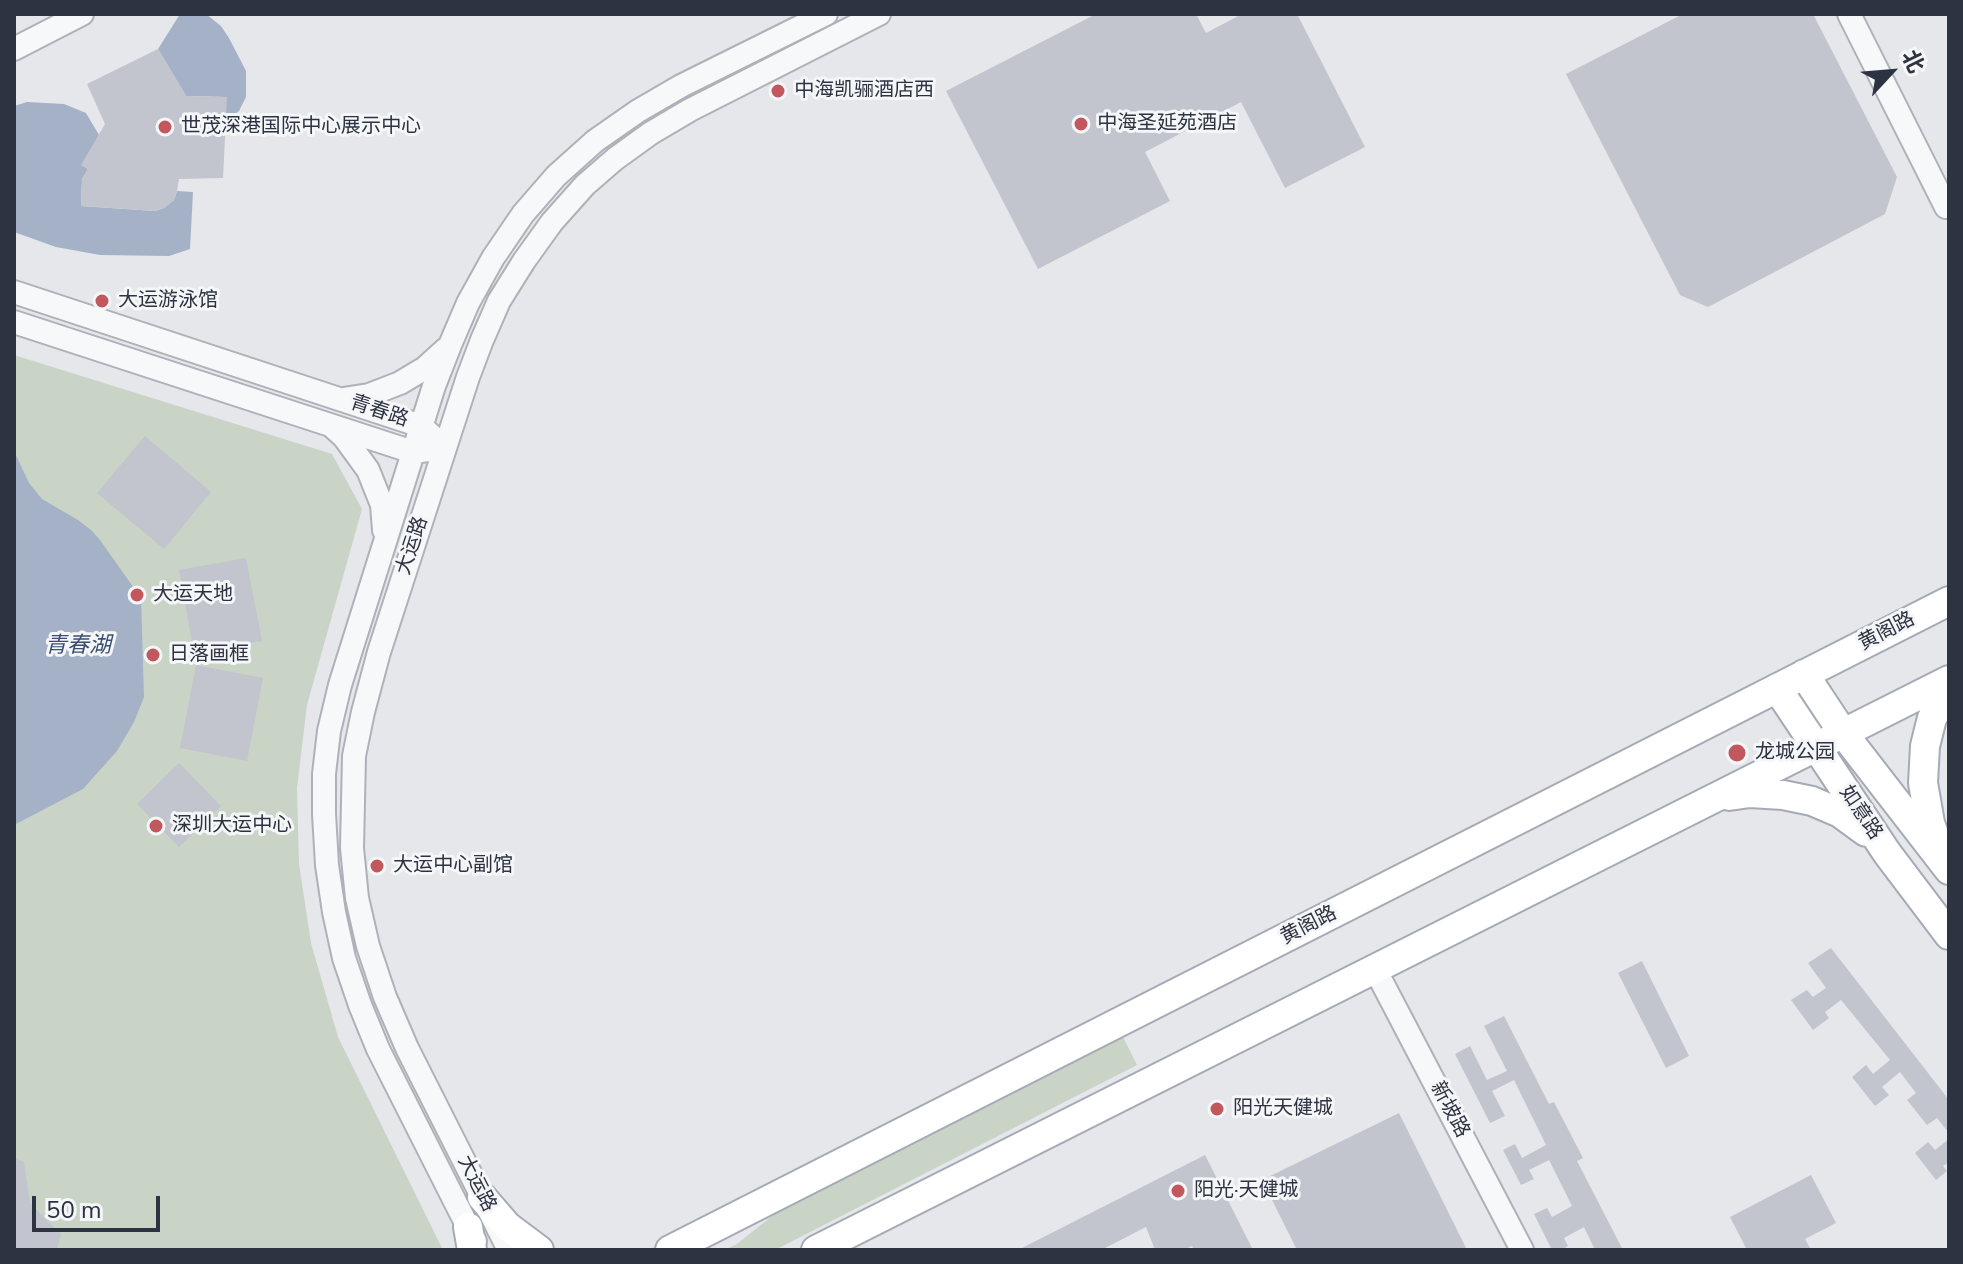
<!DOCTYPE html>
<meta charset="utf-8">
<style>
body{margin:0}
#map{position:relative;width:1963px;height:1264px;overflow:hidden;background:#e5e7eb;font-family:"Nunito Sans","Noto Sans SC",sans-serif}
canvas{display:block}
.frame{position:absolute;inset:0;border:16px solid #2e3342;pointer-events:none}
.north{position:absolute;left:1851px;top:32px;width:80px;height:80px;-webkit-text-stroke:6px #f4f6f8;paint-order:stroke;rotate:64deg;font-size:22px;font-weight:700;line-height:32px;text-align:center;color:#2e3342}
.north::after{content:'';display:block;margin:auto;width:28px;height:36px;background:#2e3342;clip-path:polygon(50% 0,100% 100%,50% 72%,0 100%)}
.scale{position:absolute;left:32px;top:1196px;width:128px;height:36px;box-sizing:border-box;border:4px solid #2e3342;border-top:0;padding-left:10px;font-size:24px;line-height:28px;white-space:nowrap;color:#2e3342;-webkit-text-stroke:6px #f4f6f8;paint-order:stroke}
</style>
<div id="map">
<canvas width="1963" height="1264"></canvas>
<div class="frame"></div>
<div class="north">北</div>
<div class="scale">50 m</div>
</div>
<script>
const ctx = document.querySelector('canvas').getContext('2d');
ctx.lineJoin = 'round';
function fillPath(path, color) {
  ctx.fillStyle = color;
  ctx.fill(path, 'evenodd');
}
function toPath(rows) {
  const path = new Path2D();
  for (const r of rows) {
    path.moveTo(r[0], r[1]);
    for (let i = 2; i < r.length; i += 2) path.lineTo(r[i], r[i + 1]);
  }
  return path;
}
function stroke(path, color, width, dash) {
  ctx.strokeStyle = color;
  ctx.lineWidth = width;
  ctx.lineCap = dash ? 'butt' : 'round';
  ctx.setLineDash(dash || []);
  ctx.stroke(path);
}
function write(font, color, halo, rows, align = 'center') {
  ctx.font = font + ' "Nunito Sans","Noto Sans SC",sans-serif';
  ctx.lineWidth = 6;
  ctx.setLineDash([]);
  ctx.textBaseline = 'middle';
  ctx.strokeStyle = halo;
  ctx.fillStyle = color;
  for (const [text, x, y, turn = 0] of rows) {
    ctx.save();
    ctx.translate(x, y);
    ctx.rotate((+turn || 0) * Math.PI / 180);
    ctx.textAlign = isNaN(turn) ? turn : align;
    if (halo) ctx.strokeText(text, 0, 0);
    ctx.fillText(text, 0, 0);
    ctx.restore();
  }
}
fillPath(toPath([
 [14,355,332,454,362,509,307,705,297,788,299,864,311,943,338,1037,442,1248,441,1250,14,1250],
 [1122,1035,1137,1065,775,1250,724,1250,737,1244,782,1208]
]), '#c9d4c7');
fillPath(toPath([
 [180,14,206,14,221,26,229,38,246,71,246,97,239,111,226,121,226,97,186,96,158,49],
 [27,102,64,104,86,113,99,135,82,165,88,169,82,179,81,206,155,211,164,208,174,200,177,191,193,192,190,249,169,256,100,255,56,247,14,232,14,106],
 [14,451,29,483,42,499,78,520,91,530,100,540,141,598,144,697,134,722,117,751,83,789,14,825]
]), '#a4b1c7');
fillPath(toPath([
 [1096,14,1196,14,1206,33,1242,14,1297,14,1365,147,1285,188,1241,102,1145,152,1170,201,1038,269,946,91],
 [1683,14,1813,14,1897,177,1885,214,1708,307,1680,295,1566,74],
 [158,49,186,96,227,97,223,178,179,179,177,191,174,200,164,208,155,211,81,206,82,179,88,169,81,165,105,124,87,84],
 [145,436,211,492,164,549,97,493],
 [246,558,262,641,194,653,179,570],
 [196,665,263,678,247,761,180,748],
 [179,763,221,806,179,847,137,804],
 [1831,948,1949,1100,1949,1133,1937,1118,1927,1125,1907,1100,1916,1093,1900,1072,1882,1087,1889,1095,1875,1106,1852,1077,1866,1065,1873,1074,1890,1060,1841,1000,1825,1012,1829,1018,1813,1030,1791,1000,1807,990,1813,997,1826,988,1808,963],
 [1642,961,1689,1056,1666,1068,1618,973],
 [1504,1016,1549,1104,1554,1102,1583,1158,1577,1161,1623,1250,1595,1250,1584,1227,1564,1238,1568,1246,1561,1250,1552,1250,1534,1214,1547,1208,1552,1217,1572,1206,1549,1160,1529,1170,1534,1179,1521,1185,1503,1150,1515,1144,1522,1158,1546,1145,1514,1080,1492,1091,1505,1116,1490,1123,1455,1054,1470,1046,1487,1080,1507,1071,1484,1026],
 [1399,1113,1467,1250,1297,1250,1262,1180],
 [1949,1139,1949,1162,1943,1166,1947,1171,1936,1180,1915,1153,1928,1142,1935,1150],
 [1205,1155,1253,1250,1194,1250,1192,1246,1183,1250,1155,1250,1146,1227,1101,1250,1018,1250],
 [14,1158,24,1162,30,1203,61,1234,57,1250,14,1250],
 [1811,1175,1836,1223,1805,1239,1810,1248,1806,1250,1747,1250,1730,1217]
]), '#c2c5cd');
const minor = toPath([
 [1849,14,1946,207],
 [14,49,82,14],
 [14,292,421,426,432,436],
 [14,322,413,452,428,450],
 [343,399,369,395,400,383,425,368,446,349],
 [334,428,344,437,368,470,382,505,384,530],
 [1375,969,1522,1250],
 [475,1241,378,1049,360,1005,344,958,334,912,327,865,324,814,324,774,329,731,340,685,434,386,450,345,468,303,493,258,523,214,556,176,595,141,638,111,681,86,826,14],
 [509,1250,407,1048,385,997,368,946,357,898,352,848,354,756,363,712,379,652,468,377,482,340,499,301,524,261,552,222,585,185,615,159,651,133,690,110,879,14]
]);
const major = toPath([
 [1804,674,1843,733,1949,870],
 [1777,688,1887,853,1949,935],
 [1729,796,1750,793,1783,795,1812,801,1840,813,1866,832],
 [1938,845,1930,823,1923,783,1925,746,1932,718,1949,691],
 [482,1197,507,1226,539,1250],
 [468,1227,472,1250],
 [670,1250,1949,601],
 [816,1250,1949,680]
]);
stroke(minor, '#aeb1b8', 26);
stroke(major, '#a5aab5', 32);
stroke(minor, '#f7f8f9', 22);
stroke(major, '#fff', 28);
for (const [x, y, r, color] of [
 [778,91,8,"#c2585e"],
 [1081,124,8,"#c2585e"],
 [165,127,8,"#c2585e"],
 [102,301,8,"#c2585e"],
 [137,595,8,"#c2585e"],
 [153,655,8,"#c2585e"],
 [1737,753,10,"#c2585e"],
 [156,826,8,"#c2585e"],
 [377,866,8,"#c2585e"],
 [1217,1109,8,"#c2585e"],
 [1178,1191,8,"#c2585e"]
]) {
  const dot = new Path2D();
  dot.arc(x, y, r, 0, 2 * Math.PI);
  ctx.fillStyle = color;
  ctx.fill(dot);
  stroke(dot, '#f4f6f8', 3);
}
write('20px', '#2e3342', '#f4f6f8', [
 ["中海凯骊酒店西",794,91],
 ["中海圣延苑酒店",1097,124],
 ["世茂深港国际中心展示中心",181,127],
 ["大运游泳馆",118,301],
 ["大运天地",153,595],
 ["日落画框",169,655],
 ["龙城公园",1755,753],
 ["深圳大运中心",172,826],
 ["大运中心副馆",393,866],
 ["阳光天健城",1233,1109],
 ["阳光·天健城",1194,1191]
], 'left');
write('20px', '#2e3342', '#f4f6f8', [
 ["青春路",379,412,18],
 ["大运路",413,546,-72],
 ["黄阁路",1887,632,-27],
 ["如意路",1860,813,56],
 ["黄阁路",1309,926,-27],
 ["新坡路",1449,1110,62],
 ["大运路",476,1184,63]
]);
write('italic 22px', '#3c4f72', '#f4f6f8', [
 ["青春湖",78,647]
]);
</script>
